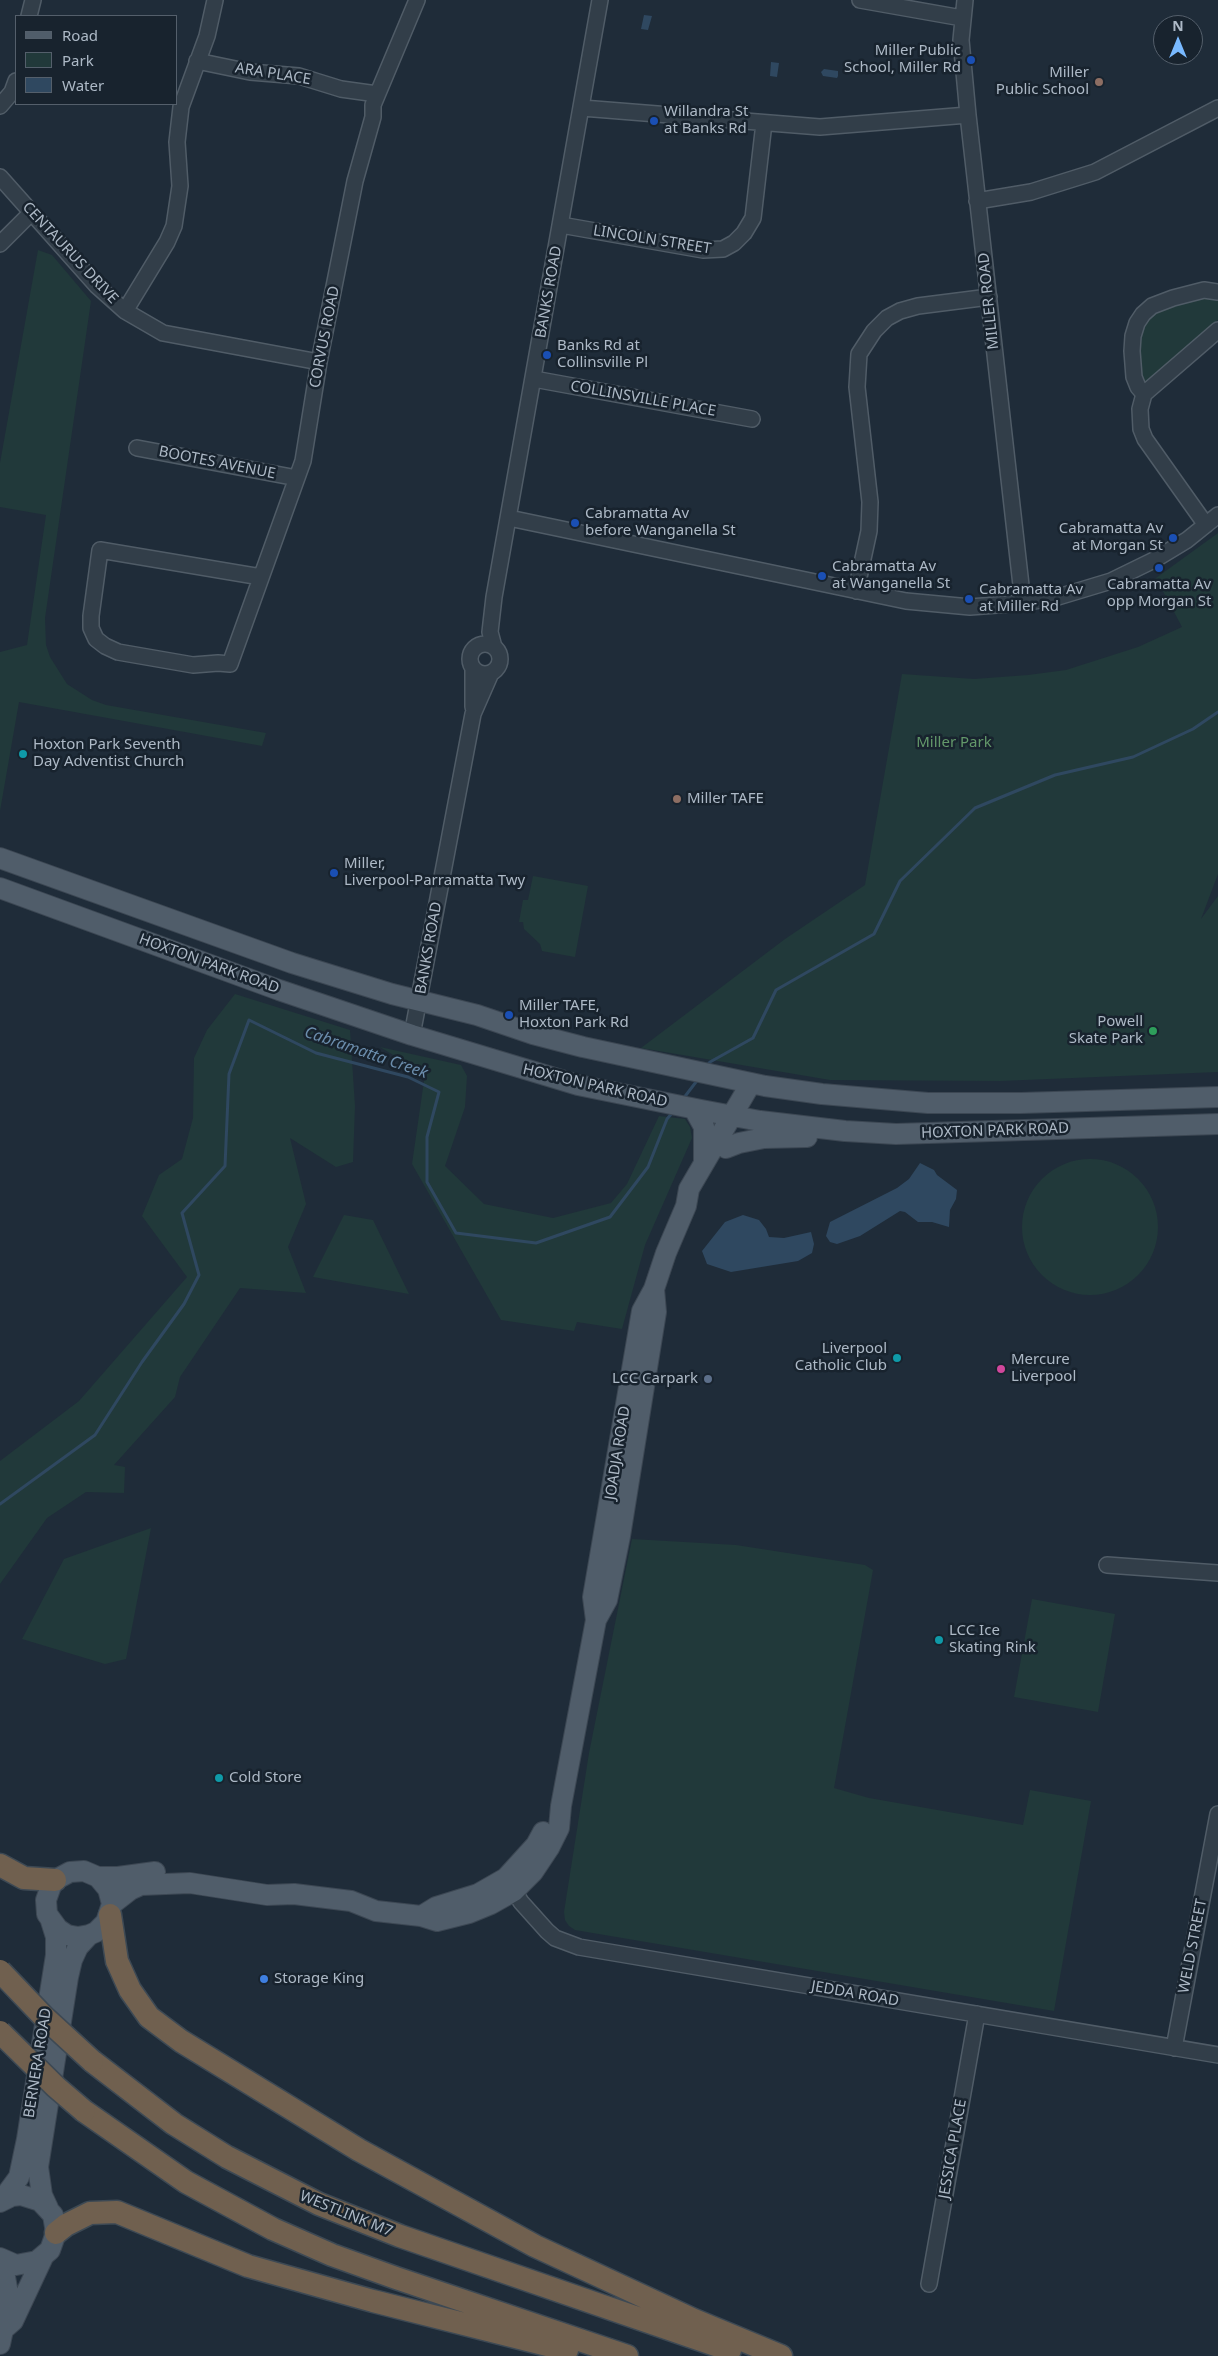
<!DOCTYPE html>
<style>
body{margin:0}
#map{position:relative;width:1218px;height:2356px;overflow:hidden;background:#1f2c39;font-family:"Noto Sans",sans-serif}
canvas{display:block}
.legend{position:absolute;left:15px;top:15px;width:162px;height:90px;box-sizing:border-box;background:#18232e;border:1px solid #545f6b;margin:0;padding:6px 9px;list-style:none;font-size:15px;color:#adb9c6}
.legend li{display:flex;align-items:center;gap:10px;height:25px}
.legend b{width:25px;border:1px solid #545f6b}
.north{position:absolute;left:1153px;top:15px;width:50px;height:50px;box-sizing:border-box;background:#18232e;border:1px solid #545f6b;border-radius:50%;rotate:0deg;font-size:14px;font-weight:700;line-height:20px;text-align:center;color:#adb9c6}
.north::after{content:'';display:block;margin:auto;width:18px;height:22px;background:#79b9ff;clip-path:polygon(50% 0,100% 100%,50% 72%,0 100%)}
</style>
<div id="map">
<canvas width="1218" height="2356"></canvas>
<ul class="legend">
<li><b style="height:6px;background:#505d6a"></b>Road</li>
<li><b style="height:14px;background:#21393a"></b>Park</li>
<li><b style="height:14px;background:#2f4860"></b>Water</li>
</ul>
<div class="north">N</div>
</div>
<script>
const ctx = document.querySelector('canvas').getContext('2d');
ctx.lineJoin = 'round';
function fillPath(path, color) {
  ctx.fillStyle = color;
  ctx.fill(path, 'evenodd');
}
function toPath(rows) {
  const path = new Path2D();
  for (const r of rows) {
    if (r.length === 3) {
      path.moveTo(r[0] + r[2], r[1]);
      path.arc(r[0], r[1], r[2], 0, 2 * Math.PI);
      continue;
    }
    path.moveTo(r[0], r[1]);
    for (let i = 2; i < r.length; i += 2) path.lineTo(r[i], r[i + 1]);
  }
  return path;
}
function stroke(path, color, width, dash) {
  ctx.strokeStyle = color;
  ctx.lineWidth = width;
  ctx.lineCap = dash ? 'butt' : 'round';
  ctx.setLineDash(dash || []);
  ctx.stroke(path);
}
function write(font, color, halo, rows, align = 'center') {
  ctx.font = font + ' "Noto Sans",sans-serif';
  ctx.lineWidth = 5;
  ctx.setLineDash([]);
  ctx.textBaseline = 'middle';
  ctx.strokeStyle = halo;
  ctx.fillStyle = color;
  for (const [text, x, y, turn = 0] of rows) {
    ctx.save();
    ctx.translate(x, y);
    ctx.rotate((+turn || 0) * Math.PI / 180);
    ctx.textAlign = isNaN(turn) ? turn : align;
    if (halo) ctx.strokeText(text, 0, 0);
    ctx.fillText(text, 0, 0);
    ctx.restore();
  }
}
fillPath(toPath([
 [38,250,52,255,91,301,45,618,46,645,50,657,67,684,92,700,106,705,266,733,262,746,19,702,0,811,0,652,27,645,46,515,0,507,0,463],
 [1208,293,1218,296,1218,320,1159,373,1144,382,1140,377,1136,358,1141,325,1150,314],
 [1218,533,1218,874,1201,919,1218,896,1218,1072,1000,1081,830,1080,641,1048,785,939,865,885,902,674,974,679,1028,675,1066,670,1138,647,1182,627,1156,578],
 [533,876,588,886,575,957,542,951,540,944,524,929,523,922,519,922,523,900,528,900],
 [235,994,350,1030,355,1106,353,1162,336,1167,290,1138,306,1204,288,1247,306,1293,240,1288,180,1377,175,1397,114,1465,125,1467,124,1493,86,1492,47,1518,0,1584,0,1461,79,1401,187,1277,142,1216,159,1175,182,1159,193,1118,194,1058,207,1030],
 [380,1047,461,1065,467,1076,465,1107,445,1166,484,1204,553,1218,611,1203,627,1184,659,1116,685,1119,690,1127,692,1138,645,1245,622,1329,577,1322,574,1331,501,1320,412,1164,425,1074],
 [1090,1227,68],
 [344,1215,373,1220,409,1294,313,1277],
 [151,1528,126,1659,105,1664,22,1639,64,1559],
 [632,1539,736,1545,865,1565,873,1570,834,1788,869,1798,1023,1825,1030,1790,1091,1801,1054,2011,575,1930,569,1926,565,1920,564,1912,589,1753],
 [1032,1599,1115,1614,1098,1712,1014,1697]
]), '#21393a');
fillPath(toPath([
 [644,15,652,16,648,30,641,29],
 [771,62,779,63,777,77,770,76],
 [824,69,838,71,838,76,837,78,823,76,821,72],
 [920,1163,934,1170,937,1175,957,1190,956,1199,950,1210,949,1227,932,1222,918,1222,905,1212,900,1211,860,1236,837,1244,830,1242,826,1236,830,1222,897,1188,909,1179],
 [743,1215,759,1220,766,1229,769,1237,784,1238,811,1232,814,1244,812,1253,798,1261,731,1272,707,1264,702,1251,725,1222]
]), '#2f4860');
stroke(toPath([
 [706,1067,710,1062,753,1038,776,990,874,934,900,881,975,808,1055,775,1133,757,1193,729,1218,712],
 [683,1099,699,1078],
 [0,1504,95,1435,142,1362,184,1304,199,1275,182,1213,225,1166,229,1074,249,1020,316,1053,408,1077,439,1092,427,1137,427,1182,456,1233,536,1243,610,1217,648,1167,667,1119,673,1112]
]), '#2f4860', 3);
const minor = toPath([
 [860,0,962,18],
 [965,0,961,40,968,115,1023,603],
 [29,16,33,0],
 [197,61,250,72,299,76,341,89,377,94],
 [0,106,12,92,16,81],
 [582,108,820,127,968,115],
 [0,177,97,286,125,311,163,333,319,362],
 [977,201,1031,192,1095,172,1218,108],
 [561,225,703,250,723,249,734,243,744,233,753,218,764,123],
 [0,244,31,213],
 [125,311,167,242,174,226,180,186,177,142,181,107,207,36,215,0],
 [534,379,752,419],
 [1144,394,1138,387,1134,377,1132,351,1133,336,1137,323,1143,314,1152,306,1173,298,1204,290,1218,292],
 [137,448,297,478],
 [509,518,906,601,970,607,1023,603,1058,597,1111,581,1154,560,1187,540,1218,515],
 [1206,525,1145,439,1141,429,1140,409,1144,394,1218,330],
 [261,577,100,550,91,616,91,628,96,639,105,646,118,652,193,665,218,663,230,664,303,461,319,362,355,181,373,117,373,105,417,0],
 [856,591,869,531,870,502,857,387,859,354,874,331,887,318,900,311,918,306,989,297],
 [485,659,15],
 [494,647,490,632,494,597,600,0],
 [473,668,473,707],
 [412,1035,473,714,491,673],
 [1107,1565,1218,1573],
 [509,1883,521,1902,547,1931,555,1938,579,1947,1218,2055],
 [1174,2048,1218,1814],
 [929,2284,977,2014]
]);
const major = toPath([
 [0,858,292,963,392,994,477,1015,533,1034,583,1047,765,1086,822,1094,928,1103,1021,1103,1218,1097],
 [0,888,279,990,412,1035,578,1085,701,1110,760,1121,845,1131,896,1134,1218,1124],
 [694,1109,704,1127,704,1162],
 [726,1148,739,1143,764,1138,807,1137],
 [596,1620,607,1600,620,1536,656,1312,654,1289],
 [98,1877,118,1877,155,1872],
 [112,1904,130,1890,141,1885,190,1883,267,1895,294,1894,351,1901,376,1911,421,1916,437,1921,469,1913,491,1904,514,1891,533,1872,549,1848,559,1828,561,1806,596,1620,593,1597,642,1311,654,1289,666,1253,686,1206,689,1189,751,1083],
 [423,1915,436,1907,478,1894,506,1878,536,1845,543,1832],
 [2,2200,19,2177,27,2139,56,1955,56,1937,51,1921],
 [0,2202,12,2196,21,2195,40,2201,53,2215,56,2233,50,2250,37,2261,16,2265,0,2258],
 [48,2208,42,2195,38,2167,68,1977,72,1960,78,1947,89,1935,96,1932,106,1922,112,1904,108,1889,98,1877,84,1871,70,1872,55,1880,51,1886,46,1900,47,1914,58,1929,67,1935,78,1937,89,1935],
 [5,2328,13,2321,43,2257],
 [0,2344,3,2330,1,2317,8,2294,2,2260]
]);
const highway = toPath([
 [0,1865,24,1878,55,1880],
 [110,1915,117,1961,130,1990,149,2017,181,2041,359,2150,535,2246,694,2320,781,2356],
 [92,2061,174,2124,227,2157,319,2204,400,2236,730,2350],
 [84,2111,186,2182,273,2229,332,2255,396,2278,627,2356],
 [56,2233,66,2225,90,2213,117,2212,248,2266,373,2301,567,2350]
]);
stroke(minor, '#505c67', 18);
stroke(major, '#3c4753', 22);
stroke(highway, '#3d4954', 25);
stroke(minor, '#323e49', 15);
stroke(major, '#505d6a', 20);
stroke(highway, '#70604f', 22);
const highwayBridge = toPath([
 [0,1971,43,2016,92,2061],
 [0,2032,56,2087,84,2111]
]);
stroke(highwayBridge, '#3d4954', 25, []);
stroke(highwayBridge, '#70604f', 22);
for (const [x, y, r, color] of [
 [971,60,5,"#1a4fb4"],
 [1099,82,5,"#8d6e63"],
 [654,121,5,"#1a4fb4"],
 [547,355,5,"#1a4fb4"],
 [575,523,5,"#1a4fb4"],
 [1173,538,5,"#1a4fb4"],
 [1159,568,5,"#1a4fb4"],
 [822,576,5,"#1a4fb4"],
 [969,599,5,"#1a4fb4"],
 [23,754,5,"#0f9aa8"],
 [677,799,5,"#8d6e63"],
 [334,873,5,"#1a4fb4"],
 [509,1015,5,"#1a4fb4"],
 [1153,1031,5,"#2e9e5b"],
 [897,1358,5,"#0f9aa8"],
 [1001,1369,5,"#d1479c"],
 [708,1379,5,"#5c6f8a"],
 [939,1640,5,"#0f9aa8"],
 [219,1778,5,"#0f9aa8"],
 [264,1979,5,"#3f7fe0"]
]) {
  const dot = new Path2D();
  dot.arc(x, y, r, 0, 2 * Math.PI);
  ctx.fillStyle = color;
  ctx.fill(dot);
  stroke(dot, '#18232e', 2);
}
write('15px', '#adb9c6', '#18232e', [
 ["Miller Public",961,51,"right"],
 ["School, Miller Rd",961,68,"right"],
 ["Miller",1089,73,"right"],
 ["Public School",1089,90,"right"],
 ["Willandra St",664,112],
 ["at Banks Rd",664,129],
 ["Banks Rd at",557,346],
 ["Collinsville Pl",557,363],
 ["Cabramatta Av",585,514],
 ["before Wanganella St",585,531],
 ["Cabramatta Av",1163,529,"right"],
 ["at Morgan St",1163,546,"right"],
 ["Cabramatta Av",832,567],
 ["at Wanganella St",832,584],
 ["Cabramatta Av",1159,585,"center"],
 ["opp Morgan St",1159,602,"center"],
 ["Cabramatta Av",979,590],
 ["at Miller Rd",979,607],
 ["Hoxton Park Seventh",33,745],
 ["Day Adventist Church",33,762],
 ["Miller TAFE",687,799],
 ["Miller,",344,864],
 ["Liverpool-Parramatta Twy",344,881],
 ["Miller TAFE,",519,1006],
 ["Hoxton Park Rd",519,1023],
 ["Powell",1143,1022,"right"],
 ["Skate Park",1143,1039,"right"],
 ["Liverpool",887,1349,"right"],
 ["Catholic Club",887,1366,"right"],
 ["Mercure",1011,1360],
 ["Liverpool",1011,1377],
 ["LCC Carpark",698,1379,"right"],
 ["LCC Ice",949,1631],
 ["Skating Rink",949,1648],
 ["Cold Store",229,1778],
 ["Storage King",274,1979]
], 'left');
write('15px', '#adb9c6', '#18232e', [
 ["ARA PLACE",273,74,9],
 ["LINCOLN STREET",652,240,9],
 ["CENTAURUS DRIVE",70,253,47],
 ["BANKS ROAD",549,292,-80],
 ["MILLER ROAD",989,301,-96],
 ["CORVUS ROAD",325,337,-79],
 ["COLLINSVILLE PLACE",643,399,10],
 ["BOOTES AVENUE",217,463,11],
 ["BANKS ROAD",429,948,-80],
 ["HOXTON PARK ROAD",209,964,20],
 ["HOXTON PARK ROAD",595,1086,13],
 ["HOXTON PARK ROAD",995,1131,-2],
 ["JOADJA ROAD",618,1453,-81],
 ["WELD STREET",1193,1946,-79],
 ["JEDDA ROAD",855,1994,10],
 ["BERNERA ROAD",38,2063,-81],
 ["JESSICA PLACE",953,2149,-80],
 ["WESTLINK M7",346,2214,22]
]);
write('15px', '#63986a', '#18232e', [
 ["Miller Park",954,743]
]);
write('italic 16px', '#6b8dac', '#18232e', [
 ["Cabramatta Creek",366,1053,19]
]);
</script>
